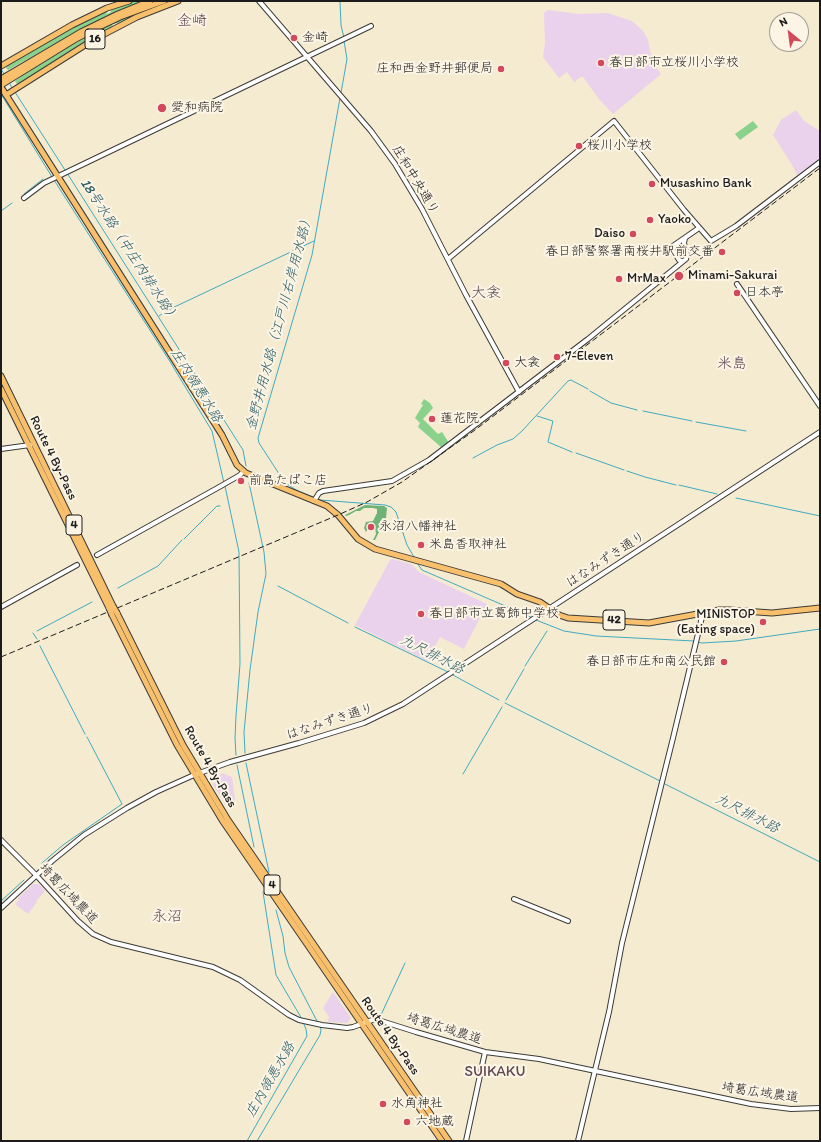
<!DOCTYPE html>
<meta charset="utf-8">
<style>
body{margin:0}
#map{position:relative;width:821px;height:1142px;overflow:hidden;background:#f4ebd1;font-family:Itim,sans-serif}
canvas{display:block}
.frame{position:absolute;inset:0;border:2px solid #1c1c1c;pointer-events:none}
.north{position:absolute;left:769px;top:12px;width:40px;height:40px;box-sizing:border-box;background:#fcf5e5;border:1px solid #a29e95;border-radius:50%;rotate:331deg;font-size:11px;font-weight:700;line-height:16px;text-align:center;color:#1c1c1c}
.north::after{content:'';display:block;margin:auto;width:14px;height:18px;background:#d1495b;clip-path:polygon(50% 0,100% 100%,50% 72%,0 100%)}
</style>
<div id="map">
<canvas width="821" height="1142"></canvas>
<div class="frame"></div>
<div class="north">N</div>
</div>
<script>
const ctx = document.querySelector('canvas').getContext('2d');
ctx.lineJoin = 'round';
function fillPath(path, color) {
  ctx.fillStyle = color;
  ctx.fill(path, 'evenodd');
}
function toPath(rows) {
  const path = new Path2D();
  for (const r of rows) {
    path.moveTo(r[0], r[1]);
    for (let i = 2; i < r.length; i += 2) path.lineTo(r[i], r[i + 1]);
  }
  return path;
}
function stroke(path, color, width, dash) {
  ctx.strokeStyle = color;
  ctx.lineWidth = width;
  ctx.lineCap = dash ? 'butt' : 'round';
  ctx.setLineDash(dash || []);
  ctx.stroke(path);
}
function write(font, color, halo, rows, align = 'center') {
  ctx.font = font + ' Itim,"Klee One",sans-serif';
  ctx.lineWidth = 4;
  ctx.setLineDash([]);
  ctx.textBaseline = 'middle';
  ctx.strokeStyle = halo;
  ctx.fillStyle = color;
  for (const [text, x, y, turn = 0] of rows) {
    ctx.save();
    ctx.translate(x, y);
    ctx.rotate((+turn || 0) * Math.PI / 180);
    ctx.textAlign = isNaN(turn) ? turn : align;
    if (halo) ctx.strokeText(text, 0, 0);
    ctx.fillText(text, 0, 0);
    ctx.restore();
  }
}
fillPath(toPath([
 [548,10,578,14,607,13,632,21,641,29,645,34,648,40,652,61,661,74,613,114,599,99,583,77,581,77,576,80,575,83,567,72,559,78,543,57,545,43,544,13],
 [796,110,804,121,820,131,820,159,797,175,791,163,773,135,781,120],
 [392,559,411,564,419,572,487,604,464,649,440,637,427,661,355,625,390,560],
 [222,773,232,777,235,800,232,803,227,806,213,785],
 [33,884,39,884,45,891,36,901,37,902,28,914,15,904,19,900,18,898],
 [333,992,351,1018,347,1023,328,1022,329,1017,323,1008]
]), '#ead1ec');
fillPath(toPath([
 [135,1,143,1,94,22,8,70,6,68,8,65,63,31,106,11,107,14,111,12,110,9],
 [170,1,173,1,118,25,117,23,112,24,113,28,20,84,17,84,15,81,59,51,95,31,126,17],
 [753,121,758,127,740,140,735,134],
 [424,399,430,403,433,408,423,419,438,434,442,432,449,443,442,448,418,427,420,423,415,418,423,405,421,404]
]), '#8ad18b');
fillPath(toPath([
 [365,505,384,506,387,508,386,518,383,522,380,522,382,526,375,540,373,540,376,534,375,526,371,523,366,532,364,528,366,522,373,521,377,513,377,509,373,508,364,508,360,511,356,511,349,515,346,516,345,515]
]), '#6fb377');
stroke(toPath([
 [340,1,341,25,344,38],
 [1,69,4,74],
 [9,82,12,88],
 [15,92,65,170],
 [341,93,347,59,344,41],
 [1,94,52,177],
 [67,173,243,450,246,466],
 [54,180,169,360,212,431,224,483],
 [24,194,43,179],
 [1,211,12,203],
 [159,316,168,310,314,241],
 [590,391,611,403,637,410],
 [643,411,692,421],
 [537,416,553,421,548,442,572,452],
 [696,422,746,431],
 [576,453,624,470],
 [473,458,497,445,513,439,522,431,568,381,571,380,588,389],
 [627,471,645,477,676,485],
 [679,485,717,494],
 [225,486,239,552,240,664,236,716,235,738,236,755],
 [313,497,298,491,285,483,259,443,258,438,312,255,340,98],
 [316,498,320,500,385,505,391,507,396,512,407,545,414,557],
 [736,498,820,516],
 [184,539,217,506,220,506],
 [101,550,192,500],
 [417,563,422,570,533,618],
 [278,586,348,623],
 [118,588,158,566,182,540],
 [536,620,564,631,596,636,694,641],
 [355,627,448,672],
 [37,631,92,602],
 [33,633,37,639],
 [697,642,702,643,736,641,820,629],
 [40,646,85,734],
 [525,666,547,631],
 [451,674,499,700],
 [506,700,524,669],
 [505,703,660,781],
 [245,753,244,732,250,670,258,612,266,574,264,552,249,483],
 [246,763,269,872],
 [237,765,254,847],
 [463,774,502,707],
 [665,784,820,862],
 [42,863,63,845,122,804,87,737],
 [263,892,276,975,302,1019],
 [1,901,24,880],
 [276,910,283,936,285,953,289,967,318,1023],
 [381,1015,405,963],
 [247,1141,307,1036,306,1029,303,1022],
 [257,1141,320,1035,321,1030,320,1025]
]), '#40aabf', 1);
const tertiary = toPath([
 [259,1,371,131,395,164,422,209,466,295,519,392],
 [24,198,44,183,371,26],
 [675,254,686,250],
 [448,259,614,121,684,210,711,241,736,226,820,162],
 [682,261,679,260,673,250,673,246,699,228],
 [737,284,820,406],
 [1,449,30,445],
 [314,501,319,493,323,491,392,481,429,460,588,339,686,259,687,254,684,243,685,238],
 [97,555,221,486,240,475,243,472],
 [1,607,77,565],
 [1,840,36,875,78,921,93,934,111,942,213,967,240,980,289,1015,299,1020,322,1025,347,1028,353,1027,375,1019,416,1032,485,1052,539,1059,751,1104,791,1109,820,1108],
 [514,899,568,921],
 [1,908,52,861,84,835,127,808,156,792,194,775,230,762,299,743,364,723,403,704,820,432],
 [466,1141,485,1052],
 [578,1141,609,1012,622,943,673,738,703,613]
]);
const primary = toPath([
 [1,87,222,435,237,465,246,473,327,506,338,515,358,539,375,549,501,584,517,594,540,602,559,615,568,618,649,623,719,610,729,610,772,613,820,608]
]);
const trunk = toPath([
 [1,66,72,25,107,8,129,1],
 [1,79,81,32,118,14,150,1],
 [1,85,74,40,99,27,120,17,164,1],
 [6,95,93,40,137,17,178,1],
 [1,376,113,606],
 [1,389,109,608],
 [117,613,183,745,228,820,449,1141],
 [112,615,177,745,222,820,442,1141]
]);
stroke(tertiary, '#3c3b37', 6);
stroke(primary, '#3c3b37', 7);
stroke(trunk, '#3c3b37', 7);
stroke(tertiary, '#fff', 4);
stroke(primary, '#f8bf6c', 5);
stroke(trunk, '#f8bf6c', 5);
stroke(toPath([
 [1,657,338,515,367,502,402,482,475,430,820,168]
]), '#1c1c1c', 1, [6, 3]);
const trunkBridge = toPath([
 [113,606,117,613],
 [109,608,112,615]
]);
stroke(trunkBridge, '#3c3b37', 7, []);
stroke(trunkBridge, '#f8bf6c', 5);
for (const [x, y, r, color] of [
 [294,38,4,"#d1495b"],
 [601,63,4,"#d1495b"],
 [501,69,4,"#d1495b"],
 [162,108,5,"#d1495b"],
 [579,146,4,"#d1495b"],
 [652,184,4,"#d1495b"],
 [650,220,4,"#d1495b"],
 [633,234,4,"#d1495b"],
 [722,252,4,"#d1495b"],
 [679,276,5,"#d1495b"],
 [619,279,4,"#d1495b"],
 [737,293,4,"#d1495b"],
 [557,357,4,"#d1495b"],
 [506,363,4,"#d1495b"],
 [432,419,4,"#d1495b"],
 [241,481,4,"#d1495b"],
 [371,527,4,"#d1495b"],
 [421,545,4,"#d1495b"],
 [421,614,4,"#d1495b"],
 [763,622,4,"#d1495b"],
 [724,662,4,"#d1495b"],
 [383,1104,4,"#d1495b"],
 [407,1122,4,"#d1495b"]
]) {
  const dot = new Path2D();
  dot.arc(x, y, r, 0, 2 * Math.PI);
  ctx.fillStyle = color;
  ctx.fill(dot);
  stroke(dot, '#fcf5e5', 1.5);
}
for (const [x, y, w] of [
 [95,39,20],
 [74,525,16],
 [614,620,22],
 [272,885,16]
]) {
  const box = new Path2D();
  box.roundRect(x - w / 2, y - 10, w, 20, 3);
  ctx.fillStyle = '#fcf5e5';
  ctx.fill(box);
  stroke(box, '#1c1c1c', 1);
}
write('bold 12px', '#1c1c1c', null, [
 ["16",95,39],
 ["4",74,525],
 ["42",614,620],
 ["4",272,885]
]);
write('13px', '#1c1c1c', '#fcf5e5', [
 ["金崎",302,38],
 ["春日部市立桜川小学校",609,63],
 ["庄和西金野井郵便局",493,69,"right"],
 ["愛和病院",171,108],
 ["桜川小学校",587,146],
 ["Musashino Bank",660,184],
 ["Yaoko",658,220],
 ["Daiso",625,234,"right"],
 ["春日部警察署南桜井駅前交番",714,252,"right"],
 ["Minami-Sakurai",688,276],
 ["MrMax",627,279],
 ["日本亭",745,293],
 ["7-Eleven",565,357],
 ["大衾",514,363],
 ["蓮花院",440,419],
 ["前島たばこ店",249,481],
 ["永沼八幡神社",379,527],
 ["米島香取神社",429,545],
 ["春日部市立葛飾中学校",429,614],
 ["MINISTOP",755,615,"right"],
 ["(Eating space)",755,630,"right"],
 ["春日部市庄和南公民館",716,662,"right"],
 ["水角神社",391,1104],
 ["六地蔵",415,1122]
], 'left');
write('13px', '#1c1c1c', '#fcf5e5', [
 ["庄和中央通り",415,180,59],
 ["Route 4 By-Pass",53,458,64],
 ["はなみずき通り",606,560,-33],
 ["はなみずき通り",330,722,-18],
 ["Route 4 By-Pass",210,767,60],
 ["埼葛広域農道",68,894,46],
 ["埼葛広域農道",444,1029,17],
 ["Route 4 By-Pass",390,1036,55],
 ["埼葛広域農道",760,1093,8]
]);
write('italic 14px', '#2c5c65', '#fcf5e5', [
 ["18号水路（中庄内排水路）",129,251,57],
 ["金野井用水路（江戸川右岸用水路）",280,322,-75],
 ["庄内領悪水路",196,386,58],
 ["九尺排水路",432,655,27],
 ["九尺排水路",747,814,27],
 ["庄内領悪水路",271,1080,-60]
]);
write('15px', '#5f4853', '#fcf5e5', [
 ["金崎",192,21],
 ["大衾",486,293],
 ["米島",732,364],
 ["永沼",167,917],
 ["SUIKAKU",495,1072]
]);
</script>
